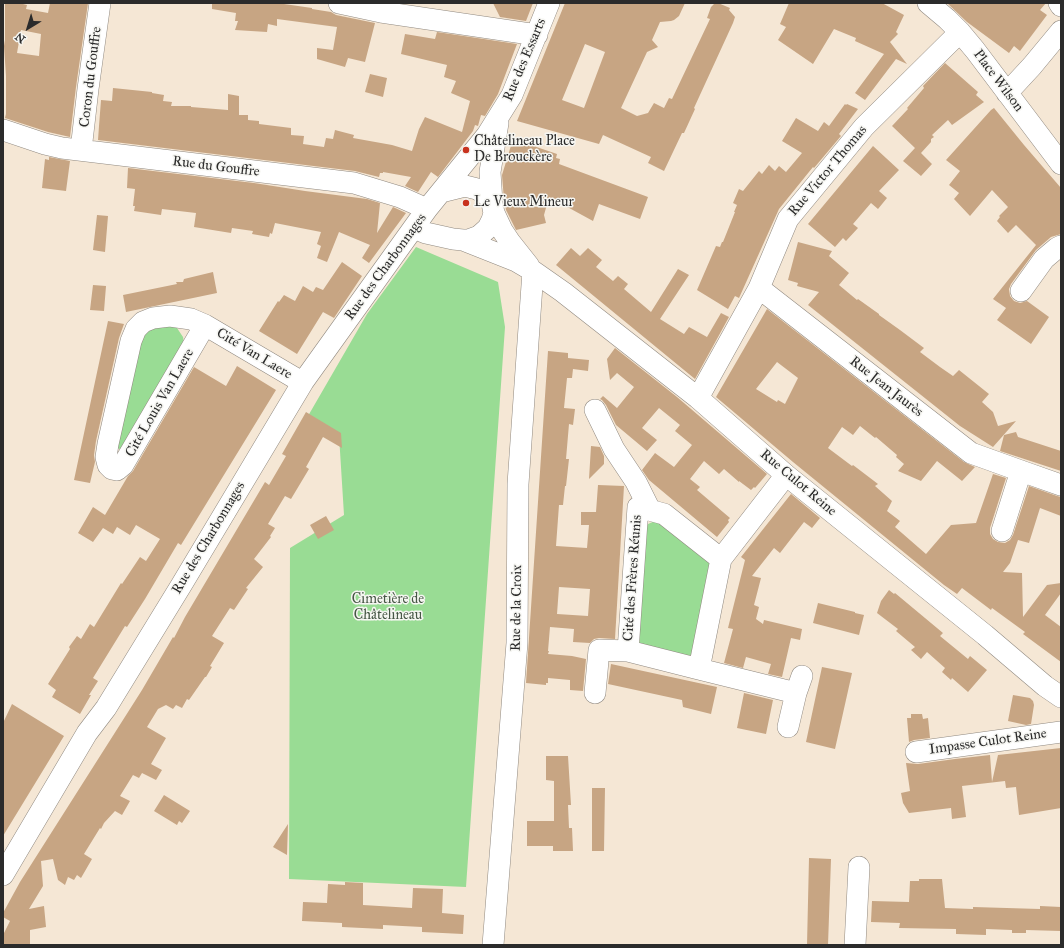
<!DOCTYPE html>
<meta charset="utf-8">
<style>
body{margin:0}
#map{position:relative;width:1064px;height:948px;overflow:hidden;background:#f5e7d5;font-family:"IM FELL Great Primer",serif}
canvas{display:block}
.frame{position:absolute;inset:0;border:4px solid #2b2b2b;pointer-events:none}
.north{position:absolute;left:8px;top:8px;width:40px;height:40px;-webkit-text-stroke:3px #f6f6f2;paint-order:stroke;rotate:218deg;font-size:11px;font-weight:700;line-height:16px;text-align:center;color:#2b2b2b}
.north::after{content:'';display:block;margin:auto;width:14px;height:18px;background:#2b2b2b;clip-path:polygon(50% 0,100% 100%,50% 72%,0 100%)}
</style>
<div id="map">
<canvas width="1064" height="948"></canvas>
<div class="frame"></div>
<div class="north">N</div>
</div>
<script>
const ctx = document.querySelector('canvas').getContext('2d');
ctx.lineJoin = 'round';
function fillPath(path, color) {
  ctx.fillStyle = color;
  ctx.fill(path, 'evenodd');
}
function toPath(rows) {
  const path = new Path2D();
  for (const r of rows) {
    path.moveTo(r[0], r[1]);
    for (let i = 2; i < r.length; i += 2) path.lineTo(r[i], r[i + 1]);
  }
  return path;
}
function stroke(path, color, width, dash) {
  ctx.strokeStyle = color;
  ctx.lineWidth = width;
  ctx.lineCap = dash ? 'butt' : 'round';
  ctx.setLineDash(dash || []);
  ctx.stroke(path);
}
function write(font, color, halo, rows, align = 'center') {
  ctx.font = font + ' "IM FELL Great Primer",serif';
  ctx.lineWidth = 3;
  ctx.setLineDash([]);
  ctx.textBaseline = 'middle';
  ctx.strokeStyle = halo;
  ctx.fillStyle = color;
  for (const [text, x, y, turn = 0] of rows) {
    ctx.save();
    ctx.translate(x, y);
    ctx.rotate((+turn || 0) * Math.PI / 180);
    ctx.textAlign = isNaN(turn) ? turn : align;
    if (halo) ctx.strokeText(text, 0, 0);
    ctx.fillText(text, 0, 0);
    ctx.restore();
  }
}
fillPath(toPath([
 [416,247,498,282,505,327,466,887,289,879,290,548,344,515,339,435,308,416,367,314],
 [169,323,177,328,183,337,185,348,126,448,119,449,116,446,144,328],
 [655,521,663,521,712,559,694,652,687,658,639,647,643,530,648,524]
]), '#99dc94');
fillPath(toPath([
 [5,3,19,3,27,5,26,9,48,13,50,3,88,3,76,87,70,137,48,132,5,118,6,114,6,76,4,46,5,40],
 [21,30,41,34,39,56,17,53],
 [212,3,277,3,312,8,312,9,331,12,336,15,375,23,365,62,348,58,345,67,317,59,317,48,333,50,337,27,277,19,277,26,268,24,267,32,235,30,238,21,235,21,236,13,212,9],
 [493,3,533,3,526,21,500,17],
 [565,3,685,3,679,16,674,20,671,21,660,22,652,40,658,47,647,52,621,108,637,116,648,113,654,103,664,108,669,98,672,99,710,19,707,18,711,7,714,4,718,3,730,8,729,10,735,17,733,23,694,108,695,109,684,133,682,133,664,171,648,163,651,157,603,135,599,144,517,121],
 [585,44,605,52,584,108,562,100],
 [789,3,882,3,904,15,896,32,898,34,890,42,907,64,896,59,865,100,855,93,884,54,855,41,856,38,834,29,813,64,778,40,786,27,780,24],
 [947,3,1046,3,1040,10,1047,15,1020,51,1014,46,1009,53,967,22],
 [437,32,517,44,498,94,485,116,481,115,478,126,475,125,473,131,438,177,431,172,418,192,405,186,411,177,383,172,383,173,380,173,379,177,355,171,98,140,99,126,101,100,112,101,113,88,152,92,152,93,164,95,163,101,172,102,171,106,191,106,191,107,228,110,228,94,239,96,239,115,248,115,248,120,259,121,259,124,291,128,291,135,304,136,303,144,324,147,326,138,333,139,335,130,354,135,353,138,392,145,412,151,419,129,425,117,462,132,470,101,451,93,456,81,444,77,447,65,401,54,405,34,435,39],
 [945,63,978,92,976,95,984,102,952,125,948,120,932,135,934,137,931,139,931,142,921,153,932,164,921,176,903,161,915,148,892,126,908,109,907,108,924,88,923,86],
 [370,74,387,78,383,97,365,92],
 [845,104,846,105,847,104,858,109,839,134,841,136,814,168,813,167,779,209,739,298,735,296,728,309,697,290,716,246,720,247,722,242,723,242,735,212,734,212,737,205,733,203,739,189,743,191,759,171,762,174,769,165,775,171,779,166,786,172,802,153,782,141,796,118,818,131,824,122,829,126],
 [994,108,1024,145,1061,188,1061,234,1051,237,1036,250,1011,284,1009,289,1010,296,1014,301,1020,303,1027,301,1049,317,1031,344,997,320,1006,308,993,299,1036,245,1016,225,1008,233,997,221,1000,217,999,216,1008,207,992,190,970,216,954,199,959,193,949,185,960,171,946,160,991,110],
 [513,139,557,154,556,158,560,159,559,164,648,197,640,219,599,204,593,221,549,197,544,215,546,223,516,230,506,210,504,200,502,175],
 [873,146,899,170,879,191,887,198,878,209,871,203,853,224,858,228,846,241,843,238,835,247,808,224],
 [49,157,70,161,66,191,42,188,45,159,49,160],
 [128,168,254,183,305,191,367,199,380,203,377,233,393,207,406,213,369,263,362,258,370,245,339,232,327,262,317,258,321,246,317,244,321,232,275,223,272,234,270,233,269,237,252,234,253,231,232,228,231,233,194,227,196,213,162,209,161,215,134,211,135,206,133,206,135,189,127,188],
 [97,215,108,216,105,252,93,250],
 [798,242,832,251,829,256,849,273,839,285,857,300,858,299,879,314,879,315,900,330,924,348,920,352,940,367,953,376,959,370,989,394,982,402,993,412,998,426,1016,421,993,447,960,426,808,305,819,292,797,286,798,283,788,280],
 [571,248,580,256,588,248,602,260,596,267,613,281,618,276,628,284,624,289,651,312,678,269,689,275,660,319,684,334,689,327,707,337,721,313,729,317,695,379,556,265],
 [342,262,362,276,334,318,323,312,297,354,259,331,278,301,279,302,284,295,295,301,303,286,313,292,316,287,323,290],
 [213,272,217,293,126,312,123,295,177,284,176,282,183,282,184,279],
 [93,285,106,286,104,311,90,310],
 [767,309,964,462,975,467,962,481,937,461,921,481,898,471,904,464,896,457,897,455,876,437,875,438,860,426,853,435,842,427,828,448,852,466,853,465,857,468,878,484,875,486,892,501,887,511,900,521,895,527,926,554,951,525,976,523,993,474,1006,478,990,528,990,534,993,539,998,542,1005,543,1010,540,1013,535,1029,486,1057,496,1061,497,1061,516,1040,508,1029,543,1018,540,1010,563,1003,572,1022,573,1023,617,1047,585,1061,583,1061,593,1045,615,1061,627,1061,662,1023,634,1025,632,992,608,991,610,962,588,957,594,944,585,793,462,716,397],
 [777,362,798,378,785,404,778,400,777,402,756,389],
 [108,321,124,324,119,338,96,441,94,455,95,462,90,483,74,480],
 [615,348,677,397,767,474,755,488,754,487,751,490,739,481,739,482,724,469,719,474,704,461,690,479,700,487,697,490,730,518,728,520,729,522,717,537,649,480,642,470,655,453,674,467,692,445,675,431,680,425,659,408,642,428,657,440,647,451,616,425,606,405,602,400,600,399,603,396,617,408,634,387,617,373,610,380,607,359],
 [548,351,568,353,568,358,589,360,588,371,573,369,572,378,567,378,564,408,575,409,573,425,569,424,566,459,569,459,566,486,565,486,563,505,559,505,556,546,587,548,589,525,581,525,581,512,596,512,598,485,624,486,615,639,599,638,594,639,590,643,573,642,574,629,550,627,548,651,549,651,548,654,572,656,586,659,583,691,570,690,570,680,548,678,548,683,546,683,546,685,526,683],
 [559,587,590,589,588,616,557,614],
 [237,366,276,390,181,545,178,543,145,599,127,627,125,626,93,678,98,681,89,695,91,695,80,714,52,697,56,690,48,684,70,649,69,647,77,636,81,639,90,624,94,627,121,583,122,584,140,557,146,561,160,539,136,525,130,535,117,527,113,534,103,528,93,542,78,533,93,507,105,515,128,476,133,471,194,367,226,386],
 [306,412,341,433,342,448,323,437,306,467,309,469,291,499,285,496,268,524,275,528,270,536,271,537,254,559,263,567,246,588,248,589,234,610,230,608,212,636,224,643,210,666,212,667,206,677,205,677,189,700,187,699,182,708,176,705,173,709,166,705,158,709,147,727,166,738,151,764,162,770,156,780,142,773,139,778,133,775,120,796,130,801,122,815,115,811,104,823,101,829,100,828,84,854,92,859,81,878,77,875,74,880,68,877,65,885,58,880,53,859,41,861,43,886,29,909,44,906,46,927,30,930,30,945,3,945,3,935,10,921,3,917,3,913,20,882,142,690,173,637,174,638,185,617,265,482,269,485,286,456,282,454],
 [1016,432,1018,437,1061,451,1061,471,1000,451,1004,435],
 [591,446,600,447,604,456,604,464,589,479],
 [791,494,820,518,812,528,804,522,780,553,774,548,752,576,761,578,754,605,759,607,756,619,763,624,764,620,802,629,800,640,791,638,782,677,768,674,771,664,746,657,743,668,724,663,733,629,728,628,745,560,741,557],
 [326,516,334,530,318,539,310,525],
 [889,590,894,594,895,593,943,633,940,636,968,659,970,656,987,670,968,692,952,678,951,680,942,672,945,668,927,652,921,659,911,650,915,647,896,631,898,629,877,613,881,601],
 [818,603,855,612,855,613,864,615,859,635,813,623],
 [611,664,717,687,711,714,683,707,682,700,608,684],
 [822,667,852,673,835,749,806,742],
 [744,693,773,700,766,734,737,728],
 [1013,695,1030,698,1033,701,1034,705,1031,724,1026,725,1008,721],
 [12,704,64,736,3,836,3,723],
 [911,714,922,714,923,719,928,718,930,738,914,740,909,742,907,718,911,718],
 [1061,748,1061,808,1019,815,1016,787,1006,788,1005,781,962,786,966,817,952,819,951,808,909,813,903,803,901,793,910,791,906,763,918,764,955,759,990,755,992,782,998,755],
 [546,756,568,756,571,805,568,805,569,828,572,828,573,851,553,851,553,846,527,846,527,821,554,821,554,781,546,780],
 [592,788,605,788,604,851,592,851],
 [164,795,190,811,182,823,179,821,177,825,154,811],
 [288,824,287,855,273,847],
 [809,858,831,859,828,945,807,945],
 [919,879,942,879,945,908,973,909,973,907,1040,909,1040,906,1061,907,1061,931,1026,930,1026,933,1012,933,1012,930,986,929,986,935,956,934,956,929,899,928,900,923,871,922,872,901,909,902,910,881,919,881],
 [345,882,363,883,363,905,412,908,413,888,443,889,442,913,464,915,463,934,422,932,422,927,383,925,383,929,342,927,342,923,302,921,303,902,327,903,328,884,345,885]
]), '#c7a583');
const minor = toPath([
 [339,3,381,12,537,35],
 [928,3,947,19,960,32,975,50,1061,164],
 [1059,3,1061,6],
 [1007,93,1032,66,1061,31],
 [3,130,45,144,62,148,354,183,400,197,427,209],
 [81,150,88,89,100,3],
 [492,203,490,172,498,123],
 [494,213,502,230,510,242,529,266],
 [414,228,426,233,453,239,463,240,468,240,479,236,488,228,492,220,494,213,492,203,488,196,477,189,465,186,441,192],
 [463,240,516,261,533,271,563,292,698,398,786,475,985,635,1045,686,1061,697],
 [759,288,971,453,1021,471,1061,485],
 [1021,291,1044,259,1057,248,1061,246],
 [205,325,123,465,117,470,112,469,108,465,106,457,108,444,131,341,136,329,143,322,153,318,170,316,191,319,205,325,300,381,303,382],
 [698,398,759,288,788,219,864,127,960,32],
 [595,410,614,449,636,482,650,510],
 [1002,531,1021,471],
 [721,559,664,514,638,507,628,651,699,669,721,559,786,475],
 [699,669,796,693],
 [595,693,599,650,628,651],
 [788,727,796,693,802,676],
 [916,752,1061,732],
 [3,875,87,733,106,708,182,584,303,382,427,209,487,135,512,95,549,3],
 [493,945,517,643,518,484,533,271],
 [855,945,859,867]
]);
stroke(minor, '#908980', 22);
stroke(minor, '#fff', 21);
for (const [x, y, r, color] of [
 [466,150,4,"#c8321e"],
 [466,203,4,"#c8321e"]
]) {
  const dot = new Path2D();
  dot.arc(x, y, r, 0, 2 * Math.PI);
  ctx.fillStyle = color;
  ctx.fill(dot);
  stroke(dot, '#f6f6f2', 1.5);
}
write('14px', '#2b2b2b', '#f6f6f2', [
 ["Rue des Essarts",525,60,-67],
 ["Coron du Gouffre",91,77,-83],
 ["Place Wilson",998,81,53],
 ["Rue du Gouffre",216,167,7],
 ["Rue Victor Thomas",828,171,-50],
 ["Rue des Charbonnages",386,267,-54],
 ["Cité Van Laere",254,354,31],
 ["Rue Jean Jaurès",886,387,38],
 ["Cité Louis Van Laere",160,403,-60],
 ["Rue Culot Reine",798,483,40],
 ["Rue des Charbonnages",209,538,-59],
 ["Cité des Frères Réunis",633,578,-86],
 ["Rue de la Croix",517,608,-89],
 ["Impasse Culot Reine",988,742,-8]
]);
write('14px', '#2b2b2b', '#f6f6f2', [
 ["Châtelineau Place",474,142],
 ["De Brouckère",474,158],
 ["Le Vieux Mineur",474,203]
], 'left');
write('14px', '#465745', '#f6f6f2', [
 ["Cimetière de",388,600],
 ["Châtelineau",388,616]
]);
</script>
